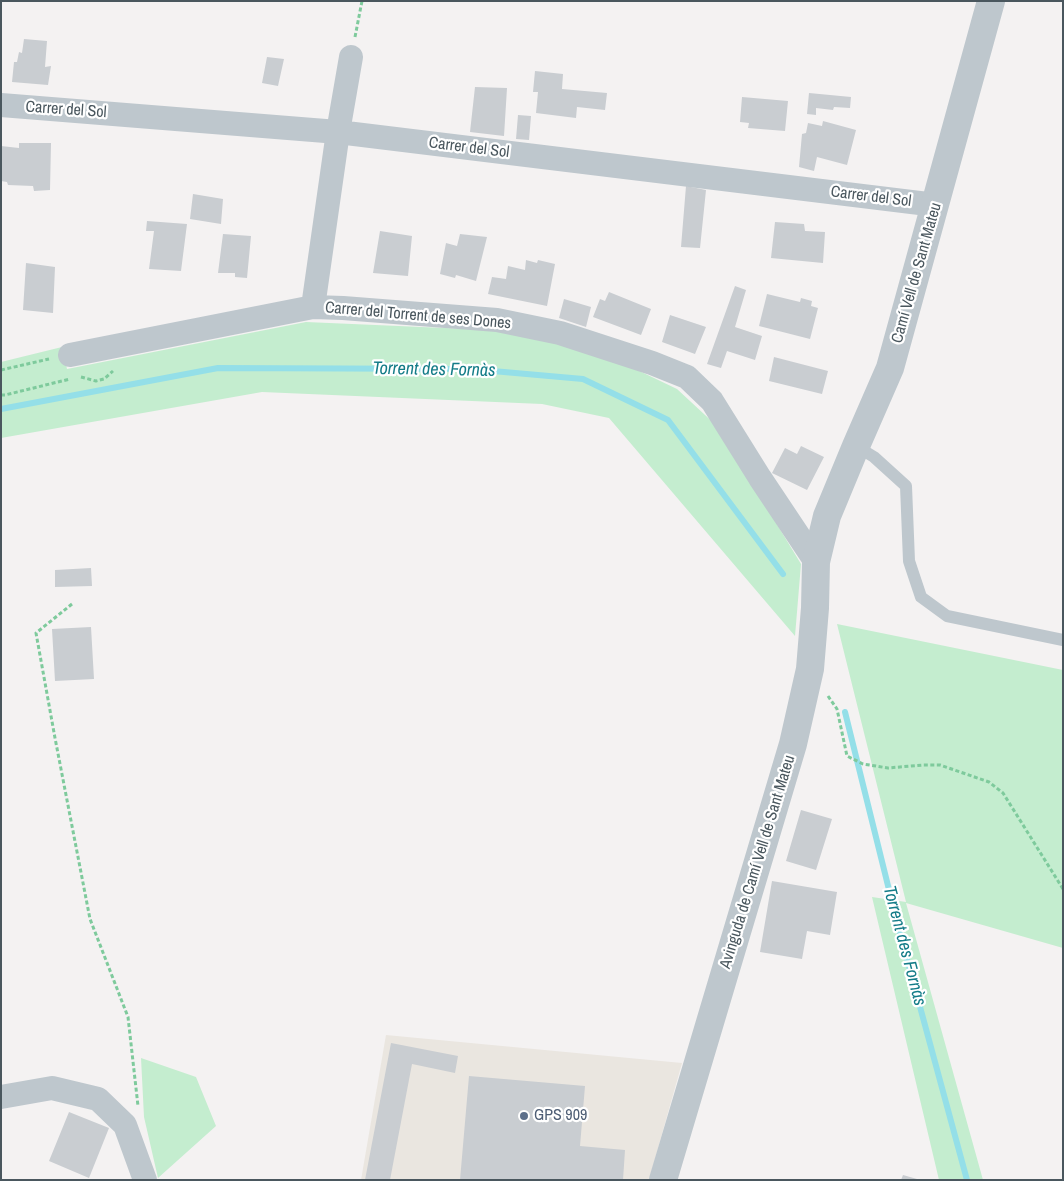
<!DOCTYPE html>
<meta charset="utf-8">
<style>
body{margin:0}
#map{position:relative;width:1064px;height:1181px;overflow:hidden;background:#f4f2f2;font-family:"Archivo Narrow",sans-serif}
canvas{display:block}
.frame{position:absolute;inset:0;border:2px solid #4a575e;pointer-events:none}
</style>
<div id="map">
<canvas width="1064" height="1181"></canvas>
<div class="frame"></div>
</div>
<script>
const ctx = document.querySelector('canvas').getContext('2d');
ctx.lineJoin = 'round';
function fillPath(path, color) {
  ctx.fillStyle = color;
  ctx.fill(path, 'evenodd');
}
function toPath(rows) {
  const path = new Path2D();
  for (const r of rows) {
    path.moveTo(r[0], r[1]);
    for (let i = 2; i < r.length; i += 2) path.lineTo(r[i], r[i + 1]);
  }
  return path;
}
function stroke(path, color, width, dash) {
  ctx.strokeStyle = color;
  ctx.lineWidth = width;
  ctx.lineCap = dash ? 'butt' : 'round';
  ctx.setLineDash(dash || []);
  ctx.stroke(path);
}
function write(font, color, halo, rows, align = 'center') {
  ctx.font = font + ' "Archivo Narrow",sans-serif';
  ctx.lineWidth = 4.5;
  ctx.setLineDash([]);
  ctx.textBaseline = 'middle';
  ctx.strokeStyle = halo;
  ctx.fillStyle = color;
  for (const [text, x, y, turn = 0] of rows) {
    ctx.save();
    ctx.translate(x, y);
    ctx.rotate((+turn || 0) * Math.PI / 180);
    ctx.textAlign = isNaN(turn) ? turn : align;
    if (halo) ctx.strokeText(text, 0, 0);
    ctx.fillText(text, 0, 0);
    ctx.restore();
  }
}
fillPath(toPath([
 [386,1035,682,1063,649,1180,361,1180]
]), '#eae6e0');
fillPath(toPath([
 [306,322,560,333,677,389,718,427,801,564,795,636,609,418,542,404,262,392,1,438,1,362,62,347,67,369],
 [837,624,1063,670,1063,948,906,903,983,1180,939,1180,872,897,906,902],
 [141,1058,196,1077,216,1126,158,1178,144,1117]
]), '#c4edcf');
stroke(toPath([
 [1,409,218,368,470,369,583,379,668,420,783,574],
 [845,712,897,922,967,1180]
]), '#94dfe8', 6);
fillPath(toPath([
 [24,39,47,41,45,67,51,66,48,85,12,82,14,62,17,62,19,52,22,53],
 [267,57,284,59,278,86,262,83],
 [535,71,563,74,562,89,607,93,605,110,577,107,576,118,536,113,538,92,533,92],
 [475,87,507,88,504,136,470,132],
 [809,93,851,97,850,108,834,107,833,110,816,108,816,115,807,114],
 [742,97,788,101,785,131,748,128,749,123,740,122],
 [518,115,531,116,529,140,516,139],
 [823,121,856,130,847,165,817,157,814,171,799,167,802,134,806,133,808,123,822,126],
 [19,143,51,143,50,190,34,191,33,186,8,185,7,182,1,181,1,146,19,148],
 [686,186,706,190,700,248,681,247],
 [193,194,223,199,221,224,190,219],
 [147,221,187,224,181,271,149,269,154,231,146,231],
 [775,222,804,224,805,231,825,232,823,263,771,258],
 [380,231,412,236,408,276,373,273],
 [223,234,251,236,247,278,235,277,235,273,218,273],
 [460,234,487,237,476,281,456,275,455,278,440,274,446,243,457,246],
 [526,260,537,263,538,260,555,264,547,306,488,294,492,277,506,279,508,266,525,270],
 [26,263,55,267,53,313,23,310],
 [735,286,746,290,735,327,762,336,755,360,727,351,721,368,707,364],
 [609,292,651,309,641,335,593,317,600,299,605,301],
 [767,294,800,302,801,298,812,301,811,306,818,308,810,339,759,326],
 [564,299,591,307,586,327,559,318],
 [670,315,706,327,695,354,662,342],
 [774,357,828,371,822,394,769,381],
 [801,446,824,457,807,490,772,473,785,448,797,454],
 [91,568,92,586,55,587,55,570],
 [91,627,94,679,55,681,52,629],
 [801,810,832,819,816,870,786,861],
 [772,881,837,892,830,935,807,931,802,959,760,952],
 [391,1043,458,1056,455,1073,412,1064,390,1180,365,1180],
 [469,1076,585,1086,580,1146,625,1150,623,1180,460,1180],
 [69,1112,109,1128,89,1178,49,1161],
 [903,1175,917,1179,917,1180,901,1180]
]), '#c9cdd1');
stroke(toPath([
 [355,37,362,1],
 [1,370,49,359],
 [81,377,96,381,104,379,113,371],
 [1,395,5,395,70,379],
 [72,604,36,633,55,738,90,919,128,1017,138,1106],
 [828,696,837,709,847,756,863,764,888,768,923,765,940,765,989,782,1003,793,1063,889]
]), '#7eca9c', 3, [4, 2.5]);
stroke(toPath([
 [856,446,874,457,906,486,909,561,921,597,947,616,1063,640]
]), '#bec7cd', 12);
stroke(toPath([
 [1,105,338,132,936,205],
 [313,307,338,132,351,57],
 [70,355,313,307,343,308,497,320,560,333,652,363,687,377,712,401,760,478,816,562],
 [1,1097,52,1088,98,1099,125,1125,145,1180]
]), '#bec7cd', 24);
stroke(toPath([
 [663,1180,793,744,810,669,815,608,816,562,827,516,856,446,890,368,991,1]
]), '#bec7cd', 28);
for (const [x, y, r, color] of [
 [524,1116,5,"#5c6f8a"]
]) {
  const dot = new Path2D();
  dot.arc(x, y, r, 0, 2 * Math.PI);
  ctx.fillStyle = color;
  ctx.fill(dot);
  stroke(dot, '#fff', 2);
}
write('16px', '#4a575e', '#fff', [
 ["Carrer del Sol",66,110,4],
 ["Carrer del Sol",469,148,7],
 ["Carrer del Sol",871,197,7],
 ["Camí Vell de Sant Mateu",917,273,-74],
 ["Carrer del Torrent de ses Dones",418,316,5],
 ["Avinguda de Camí Vell de Sant Mateu",758,862,-73]
]);
write('16px', '#4e5e75', '#fff', [
 ["GPS 909",534,1116]
], 'left');
write('italic 18px', '#147c88', '#fff', [
 ["Torrent des Fornàs",434,370,1],
 ["Torrent des Fornàs",904,946,75]
]);
</script>
